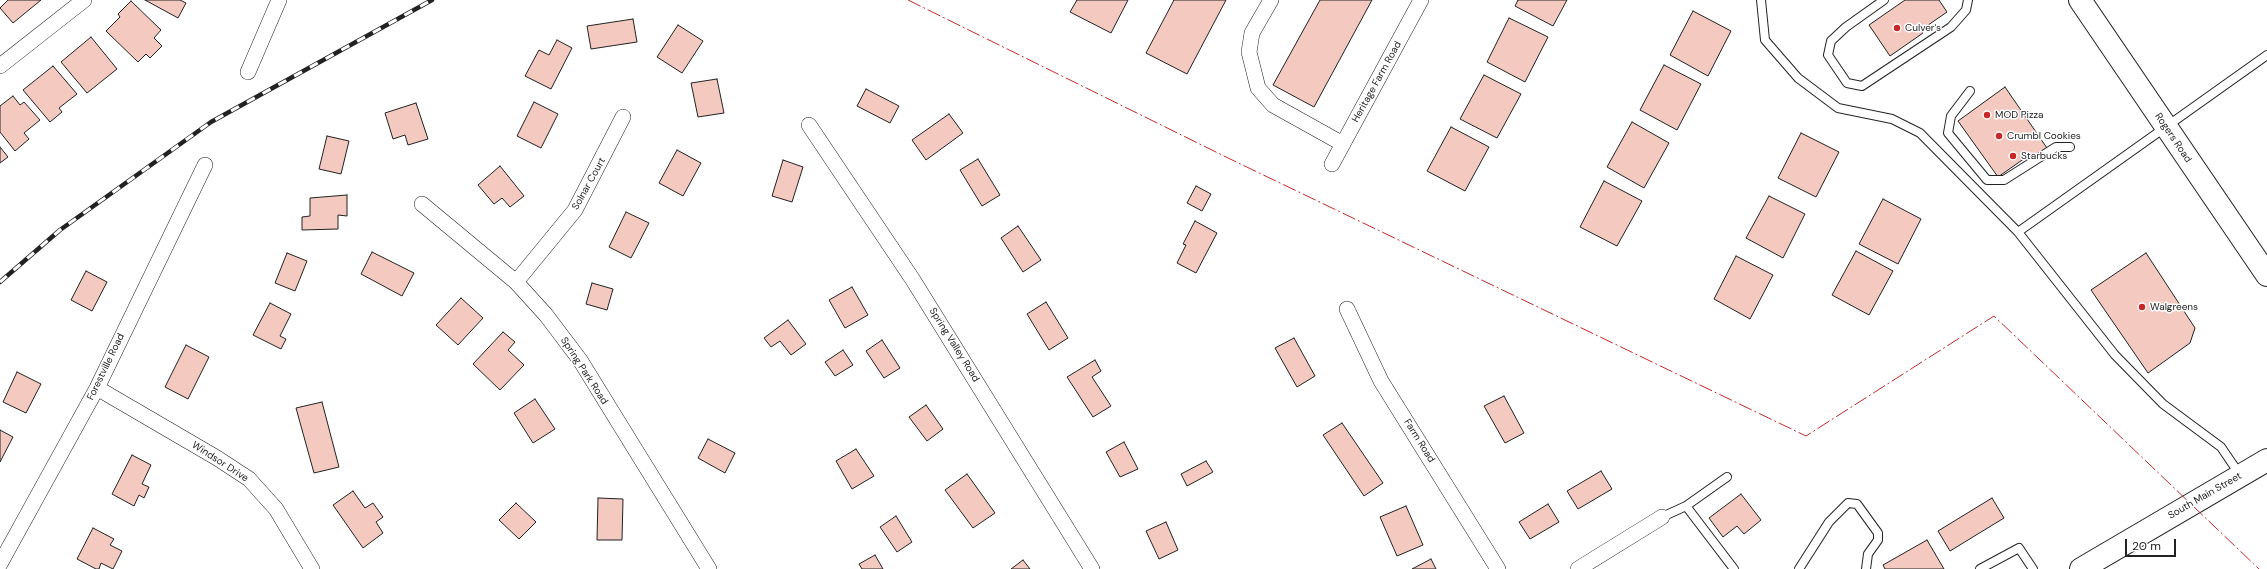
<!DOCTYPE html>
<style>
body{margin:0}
#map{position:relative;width:2267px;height:569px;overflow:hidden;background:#fff;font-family:"DM Sans",sans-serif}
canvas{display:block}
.scale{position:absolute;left:2125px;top:539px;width:51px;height:18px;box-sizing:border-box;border:2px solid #222;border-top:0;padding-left:5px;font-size:12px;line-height:14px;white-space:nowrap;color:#222;-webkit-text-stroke:3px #fff;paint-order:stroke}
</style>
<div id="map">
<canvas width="2267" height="569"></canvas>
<div class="scale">20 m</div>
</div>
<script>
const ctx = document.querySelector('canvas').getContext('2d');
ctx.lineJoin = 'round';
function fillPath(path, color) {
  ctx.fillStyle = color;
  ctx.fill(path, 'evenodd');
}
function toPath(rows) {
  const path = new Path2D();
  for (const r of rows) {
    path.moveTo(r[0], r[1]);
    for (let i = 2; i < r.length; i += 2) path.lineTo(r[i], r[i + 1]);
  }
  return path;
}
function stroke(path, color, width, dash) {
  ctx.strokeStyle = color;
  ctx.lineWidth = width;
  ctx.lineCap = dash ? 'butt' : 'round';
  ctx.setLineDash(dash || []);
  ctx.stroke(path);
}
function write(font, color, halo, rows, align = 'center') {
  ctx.font = font + ' "DM Sans",sans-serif';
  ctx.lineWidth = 3;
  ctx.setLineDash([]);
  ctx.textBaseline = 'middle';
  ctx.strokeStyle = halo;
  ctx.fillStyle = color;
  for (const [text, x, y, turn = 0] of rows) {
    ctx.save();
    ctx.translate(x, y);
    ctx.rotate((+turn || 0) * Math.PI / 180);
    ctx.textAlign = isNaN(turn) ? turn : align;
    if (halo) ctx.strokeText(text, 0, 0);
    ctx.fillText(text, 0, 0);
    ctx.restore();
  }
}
const building = toPath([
 [8,0,41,0,13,23,0,8,8,0],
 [145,0,180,0,186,3,178,18,145,0],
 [1077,0,1128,0,1111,33,1070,12,1077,0],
 [1174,0,1226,0,1187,74,1146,53,1174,0],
 [1320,0,1372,0,1314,107,1273,85,1320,0],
 [1518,0,1567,0,1553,26,1515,6,1518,0],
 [1905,0,1939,0,1947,12,1921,30,1923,33,1890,56,1869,25,1905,0],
 [131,1,161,30,154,38,162,46,150,58,146,54,138,62,106,31,120,17,118,14,131,1],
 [1693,11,1731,31,1708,76,1670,55,1693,11],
 [1509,18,1548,37,1525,82,1487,62,1509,18],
 [633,19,637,42,591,49,587,26,633,19],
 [678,25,703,41,682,73,657,57,678,25],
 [91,37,117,69,87,93,61,62,91,37],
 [557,40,572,48,551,89,525,76,539,50,549,55,557,40],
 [1664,65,1701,84,1677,130,1640,110,1664,65],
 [53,66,77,94,59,108,62,112,50,122,23,90,53,66],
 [1484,75,1521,94,1497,138,1460,119,1484,75],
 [717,79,724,113,698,117,691,83,717,79],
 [2005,87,2047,148,2028,161,2025,158,1998,177,1958,121,2005,87],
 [866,89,899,106,890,123,857,106,866,89],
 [13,96,20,105,24,102,40,120,24,133,29,139,15,151,0,132,0,106,13,96],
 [534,102,558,114,541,148,517,136,534,102],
 [416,103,428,139,408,145,405,135,393,139,385,113,416,103],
 [949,114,963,133,926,160,912,140,949,114],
 [1632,122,1669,143,1644,188,1607,167,1632,122],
 [1451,127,1489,147,1465,191,1427,171,1451,127],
 [1801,133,1839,152,1816,197,1778,178,1801,133],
 [327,136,349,141,341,174,319,169,327,136],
 [0,147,8,157,0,163,0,147],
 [677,150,701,163,683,196,659,183,677,150],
 [978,159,1000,195,982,206,960,170,978,159],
 [783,160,803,167,792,202,772,196,783,160],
 [500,166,524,196,510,207,502,198,494,204,478,185,500,166],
 [1604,181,1642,201,1617,246,1580,227,1604,181],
 [1196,186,1211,194,1202,211,1187,203,1196,186],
 [347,195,347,216,338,215,338,229,302,230,302,217,310,216,310,198,347,195],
 [1769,196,1805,214,1783,258,1746,238,1769,196],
 [1883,199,1921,219,1898,264,1859,244,1883,199],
 [626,212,649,223,631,258,609,247,626,212],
 [1195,221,1217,233,1196,273,1177,263,1186,245,1183,244,1195,221],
 [1018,226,1041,260,1023,272,1001,238,1018,226],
 [1856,251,1893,271,1869,315,1832,295,1856,251],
 [372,252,414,273,402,296,361,274,372,252],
 [287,253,307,261,295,291,275,283,287,253],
 [2146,253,2195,328,2190,343,2148,373,2091,290,2146,253],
 [1736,256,1773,275,1750,319,1714,299,1736,256],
 [86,271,107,282,92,311,71,300,86,271],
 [592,283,613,289,607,310,586,304,592,283],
 [852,287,868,315,845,328,829,300,852,287],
 [461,298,483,318,458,345,436,325,461,298],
 [1046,302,1068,338,1049,350,1027,314,1046,302],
 [270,303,291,314,280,336,286,339,281,349,253,335,270,303],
 [788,320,806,344,791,355,780,341,771,347,764,338,788,320],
 [503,332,515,342,508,350,524,365,500,390,473,364,503,332],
 [1294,338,1315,376,1297,387,1275,348,1294,338],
 [882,340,900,368,884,378,866,351,882,340],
 [186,345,209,357,188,399,165,387,186,345],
 [843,350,853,365,835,376,825,362,843,350],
 [1095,360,1101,371,1092,377,1111,406,1093,417,1067,377,1095,360],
 [17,372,41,384,26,413,3,402,17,372],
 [1504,396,1524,433,1505,443,1484,406,1504,396],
 [535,399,555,429,533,443,514,413,535,399],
 [322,402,339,467,314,473,296,408,322,402],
 [926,405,943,429,927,441,909,417,926,405],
 [1342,423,1383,483,1364,496,1323,435,1342,423],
 [0,430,13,437,0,462,0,430],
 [708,439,735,453,725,473,698,458,708,439],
 [1124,442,1138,469,1120,477,1106,452,1124,442],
 [856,449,874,476,852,489,836,461,856,449],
 [132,455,151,465,142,484,149,487,144,498,139,495,134,506,112,494,132,455],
 [1206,461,1213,472,1187,486,1181,474,1206,461],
 [1601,471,1612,489,1578,509,1567,491,1601,471],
 [967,474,995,513,973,528,945,490,967,474],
 [353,491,365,508,373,503,383,517,376,522,383,533,363,548,333,505,353,491],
 [1741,494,1761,520,1744,534,1737,526,1723,537,1709,518,1741,494],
 [598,498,623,499,622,540,597,540,598,498],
 [1992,498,2004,518,1950,551,1938,531,1992,498],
 [516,503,536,522,519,539,499,520,516,503],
 [1548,504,1559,522,1530,539,1519,522,1548,504],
 [1406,506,1423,545,1397,556,1380,517,1406,506],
 [896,516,912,542,897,552,880,527,896,516],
 [1166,522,1178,550,1159,559,1146,531,1166,522],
 [93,528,114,539,110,545,122,551,113,569,101,563,99,569,96,569,77,559,93,528],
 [1927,540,1944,569,1885,569,1883,565,1927,540],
 [875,555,883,569,862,569,859,564,875,555],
 [1431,559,1436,569,1412,569,1431,559],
 [1023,560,1030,569,1011,569,1023,560]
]);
fillPath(building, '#f3c9c0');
stroke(building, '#222', 1);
const lane = toPath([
 [1761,0,1765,40,1798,78,1838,108,1892,119,1920,133,2018,232,2267,55],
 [1884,0,1846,27,1831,41,1828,55,1847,83,1862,86,1951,27,1966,10,1968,0],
 [1970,91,1951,116,1948,133,1987,180,2004,180,2056,147,2070,147],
 [2018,232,2115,355,2163,404,2221,447,2240,475],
 [1686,506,1727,477],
 [1662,517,1686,506,1734,569],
 [1799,569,1829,522,1848,503,1857,504,1878,533,1878,540,1868,554,1866,569],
 [1980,569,2019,548,2033,569]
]);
const street = toPath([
 [1271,0,1252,33,1249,52,1258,88,1273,105,1343,144],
 [0,66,84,0],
 [248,72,279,0],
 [809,125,913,280,1092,569],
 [1332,164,1421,0],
 [422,204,516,282,546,315,580,360,709,569],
 [516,282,575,210,623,117],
 [1347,309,1381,381,1498,569],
 [97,388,217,458,249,479,276,509,312,569],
 [0,564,97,388,205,165],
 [1578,569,1662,517]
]);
const primary = toPath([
 [2080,0,2267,275],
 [2081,569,2267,460]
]);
stroke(lane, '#222', 10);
stroke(street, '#222', 16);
stroke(primary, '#222', 24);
stroke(lane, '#fff', 8);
stroke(street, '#fff', 15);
stroke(primary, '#fff', 22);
const rail = toPath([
 [0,282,60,230,211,122,432,0]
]);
stroke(rail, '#222', 4.5);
stroke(rail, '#fff', 3, [9]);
stroke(toPath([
 [908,0,1226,157,1806,436,1994,316,2259,569]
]), '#c62828', 1, [14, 3, 2, 3]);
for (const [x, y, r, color] of [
 [1897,28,4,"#c62828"],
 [1987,115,4,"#c62828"],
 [1999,136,4,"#c62828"],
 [2013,156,4,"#c62828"],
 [2142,307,4,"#c62828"]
]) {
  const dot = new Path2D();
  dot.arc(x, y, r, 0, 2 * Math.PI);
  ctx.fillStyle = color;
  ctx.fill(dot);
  stroke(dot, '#fff', 1.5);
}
write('10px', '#222', '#fff', [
 ["Culver's",1905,28],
 ["MOD Pizza",1995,115],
 ["Crumbl Cookies",2007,136],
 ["Starbucks",2021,156],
 ["Walgreens",2150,307]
], 'left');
write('10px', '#222', '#fff', [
 ["Heritage Farm Road",1377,82,-61],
 ["Rogers Road",2173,138,56],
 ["Solnar Court",589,184,-61],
 ["Spring Valley Road",954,345,58],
 ["Forestville Road",106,367,-64],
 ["Spring Park Road",584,371,57],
 ["Farm Road",1419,441,58],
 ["Windsor Drive",220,462,33],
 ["South Main Street",2205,496,-30]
]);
</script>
